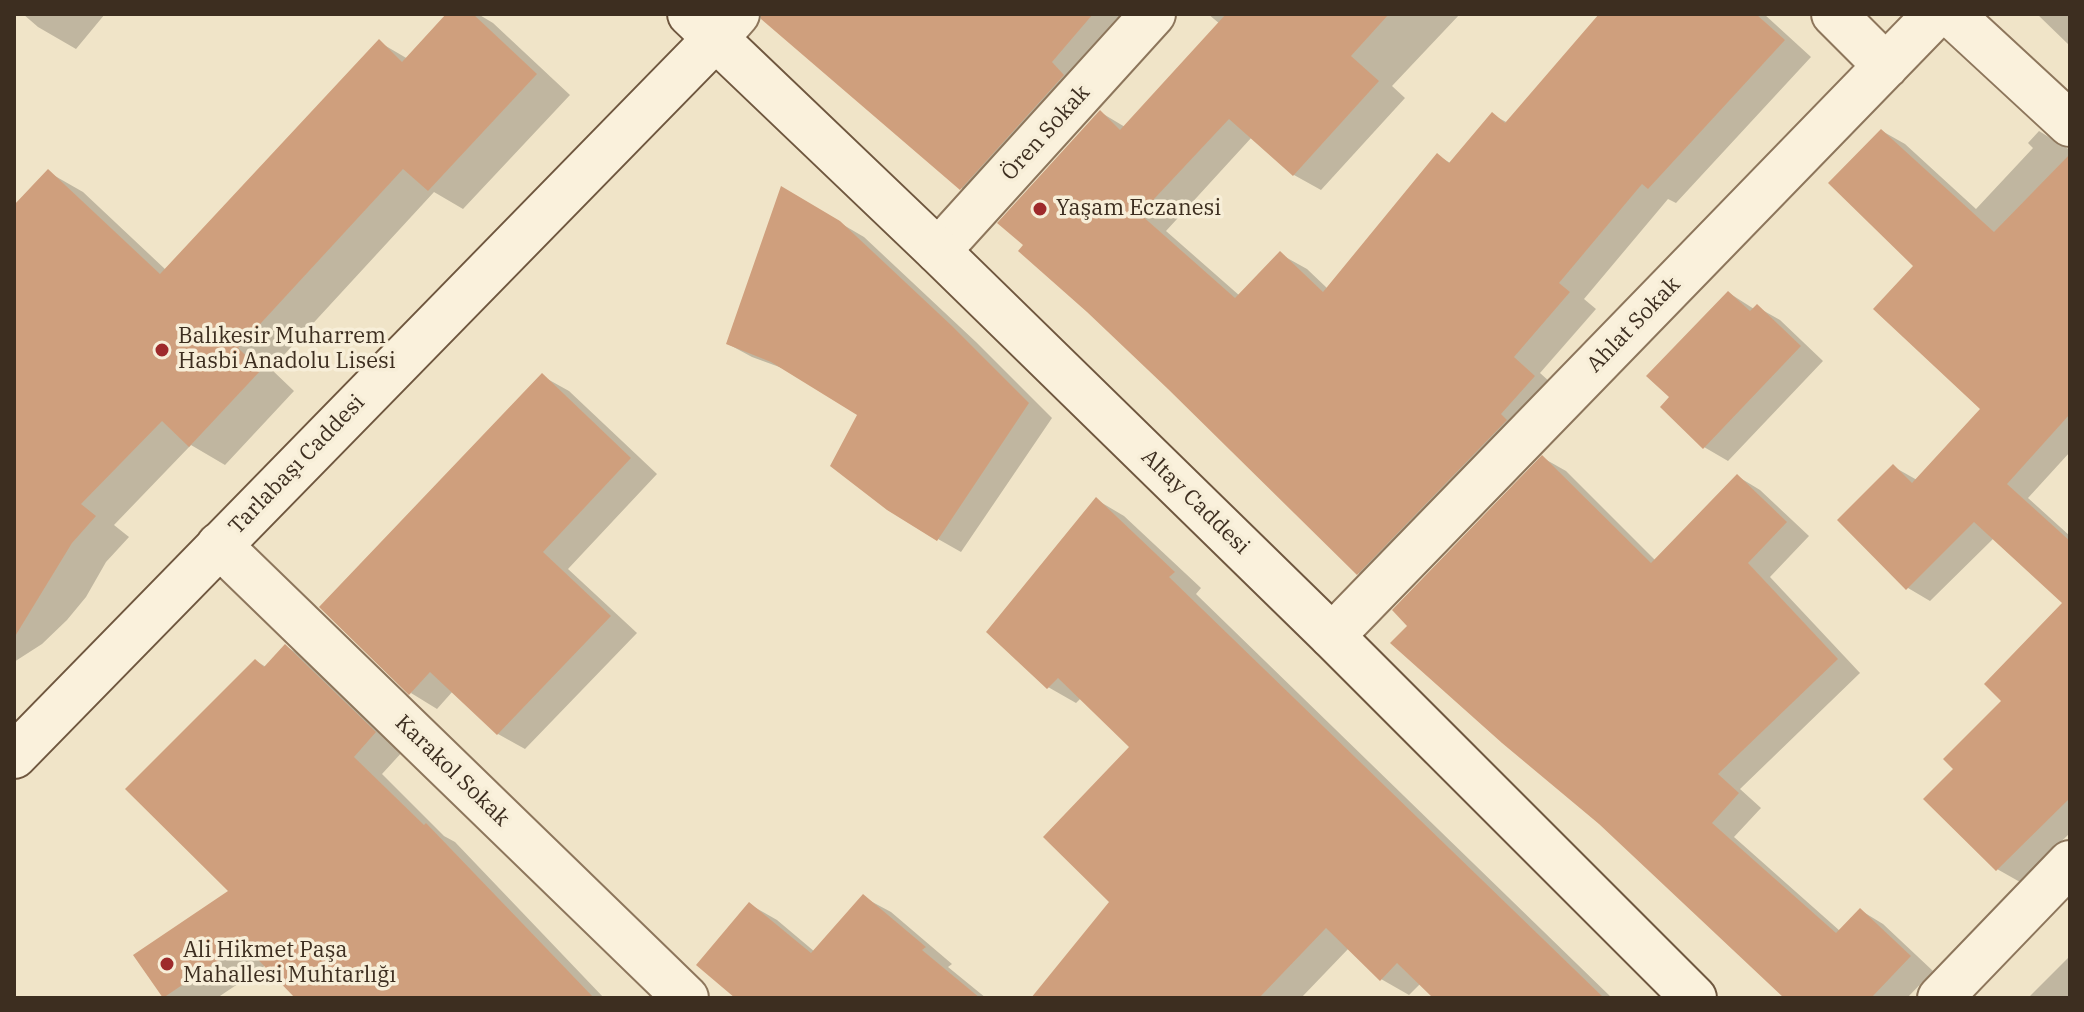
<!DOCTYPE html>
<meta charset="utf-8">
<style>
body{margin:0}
#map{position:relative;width:2084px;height:1012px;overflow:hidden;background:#f0e4c8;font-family:"IBM Plex Serif",serif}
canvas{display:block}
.frame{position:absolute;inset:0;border:16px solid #3d2e20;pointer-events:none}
</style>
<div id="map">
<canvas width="2084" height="1012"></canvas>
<div class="frame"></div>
</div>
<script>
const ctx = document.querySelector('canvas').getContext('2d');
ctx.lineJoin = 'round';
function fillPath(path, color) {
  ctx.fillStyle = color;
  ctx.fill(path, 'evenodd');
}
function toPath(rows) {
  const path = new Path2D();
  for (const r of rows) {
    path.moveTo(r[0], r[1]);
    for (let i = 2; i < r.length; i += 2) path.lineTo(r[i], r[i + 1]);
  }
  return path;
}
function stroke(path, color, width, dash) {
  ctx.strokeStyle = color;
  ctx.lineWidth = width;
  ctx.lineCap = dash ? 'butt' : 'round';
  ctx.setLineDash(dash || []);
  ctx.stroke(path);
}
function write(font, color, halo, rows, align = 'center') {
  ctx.font = font + ' "IBM Plex Serif",serif';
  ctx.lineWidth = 7;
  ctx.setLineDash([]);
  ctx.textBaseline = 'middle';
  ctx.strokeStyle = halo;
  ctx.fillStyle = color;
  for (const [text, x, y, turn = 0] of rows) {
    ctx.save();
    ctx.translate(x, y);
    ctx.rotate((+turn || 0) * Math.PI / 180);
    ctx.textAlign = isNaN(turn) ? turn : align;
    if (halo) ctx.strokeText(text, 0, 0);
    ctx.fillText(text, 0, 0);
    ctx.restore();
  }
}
fillPath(toPath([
 [23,14,105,14,76,49,38,27],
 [449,14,478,14,493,23,570,95,463,209,434,192,271,369,294,391,225,465,191,445,114,525,129,537,106,562,86,597,67,620,42,644,14,662,14,208,48,172,83,192,166,270,379,42,408,59],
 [802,14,1134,14,988,203,961,188],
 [1208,14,1460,14,1392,86,1405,98,1321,190,1294,175,1252,137,1166,231,1240,296,1280,254,1307,269,1328,289,1438,156,1452,164,1493,115,1508,123,1602,14,1764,14,1811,57,1676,203,1668,199,1584,299,1596,309,1540,373,1561,392,1384,588,1358,573,1089,310,1100,112,1125,127,1220,24],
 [2037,14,2070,14,2070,46],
 [1882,131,1905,144,1976,209,2033,148,2028,143,2039,131,2070,150,2070,452,2028,498,2070,536,2070,833,2020,882,1997,869,1956,769,2004,701,2065,603,1994,538,1930,601,1908,588,1894,467,1917,480,1983,409,1916,266],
 [782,189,864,237,976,342,1052,418,961,552,938,539,859,414,793,372,752,357,728,344],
 [1729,293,1754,309,1757,307,1780,320,1823,361,1728,461,1704,447,1672,397],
 [542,376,569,391,657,474,568,569,637,633,525,749,498,734,453,691,437,709,411,693],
 [1543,458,1566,471,1656,561,1737,476,1760,490,1809,536,1770,577,1860,673,1740,789,1761,808,1734,837,1840,931,1860,910,1883,924,1933,971,1907,998,1787,998,1409,626],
 [1097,500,1124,516,1201,588,1196,594,1612,998,1436,998,1421,983,1409,995,1381,979,1349,948,1301,998,1034,998,1112,902,1132,747,1081,698,1076,703,1048,687],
 [285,646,314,663,404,750,382,774,444,836,455,842,604,998,297,998,266,965,217,998,164,997,231,891,256,661,266,667],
 [863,897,891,912,952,964,948,967,986,998,739,998,749,904,777,920,815,952],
 [2070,956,2070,998,2028,998]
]), '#0003');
fillPath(toPath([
 [446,14,473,14,537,74,428,191,403,169,238,348,261,370,189,447,162,421,81,504,96,516,72,543,14,638,14,205,48,169,160,274,379,39,402,62],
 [761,14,1093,14,1052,62,1064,75,960,190,761,19],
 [1226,14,1389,14,1351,56,1379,81,1293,176,1229,119,1140,214,1235,298,1280,251,1323,292,1437,153,1449,163,1492,112,1505,123,1599,14,1756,14,1785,40,1648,189,1642,184,1559,283,1570,292,1514,357,1535,376,1501,414,1507,420,1357,575,1168,389,1087,312,1018,251,1023,245,997,223,1100,110,1120,130],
 [1881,129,1994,232,2070,154,2070,414,2007,484,2070,541,2070,798,1996,871,1923,799,1953,769,1943,759,2001,701,1984,684,2062,603,1974,522,1906,590,1837,520,1893,464,1912,483,1980,409,1873,309,1913,266,1828,183],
 [781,186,840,221,952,326,1029,403,937,541,887,510,830,466,857,415,771,362,726,344],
 [1728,291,1750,311,1757,304,1801,346,1703,449,1660,407,1669,397,1646,376],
 [542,373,631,458,543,552,611,616,497,735,430,672,409,695,319,607],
 [1542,455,1651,563,1737,474,1787,522,1748,563,1838,659,1718,774,1739,793,1712,823,1836,933,1860,908,1911,956,1871,998,1784,998,1599,824,1502,743,1390,643,1407,626,1392,610],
 [1096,497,1175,572,1169,577,1604,998,1433,998,1397,963,1380,981,1326,928,1259,998,1031,998,1109,902,1043,837,1129,747,1058,678,1047,689,986,632],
 [285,644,376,732,354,757,424,825,426,823,594,998,295,998,243,944,163,998,133,955,228,891,125,789,255,659,264,667],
 [863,894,926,947,922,950,980,998,735,998,696,965,749,902,811,953]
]), '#cf9f7d');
const minor = toPath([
 [1834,14,1886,66],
 [1951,14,2070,124],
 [716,38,737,14],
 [938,251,1153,14],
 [219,545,686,998],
 [1332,636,1936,14],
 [1940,998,2070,863]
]);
const secondary = toPath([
 [690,14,938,251,1332,636,1694,998],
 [14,756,716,38]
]);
stroke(minor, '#8d765c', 48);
stroke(secondary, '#6f573f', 48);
stroke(minor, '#faf1dc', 44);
stroke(secondary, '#faf1dc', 44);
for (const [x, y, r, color] of [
 [1040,209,8,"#9e2a2b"],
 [162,350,8,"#9e2a2b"],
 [167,964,8,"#9e2a2b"]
]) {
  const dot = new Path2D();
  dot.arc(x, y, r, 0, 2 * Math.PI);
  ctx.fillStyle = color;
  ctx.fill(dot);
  stroke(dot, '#f7eed8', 3);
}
write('22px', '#3d2e20', '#f7eed8', [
 ["Ören Sokak",1046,133,-48],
 ["Ahlat Sokak",1634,325,-46],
 ["Tarlabaşı Caddesi",297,465,-46],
 ["Altay Caddesi",1195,502,44],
 ["Karakol Sokak",452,771,44]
]);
write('22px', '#3d2e20', '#f7eed8', [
 ["Yaşam Eczanesi",1056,209],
 ["Balıkesir Muharrem",178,337],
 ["Hasbi Anadolu Lisesi",178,362],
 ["Ali Hikmet Paşa",183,951],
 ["Mahallesi Muhtarlığı",183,976]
], 'left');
</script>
